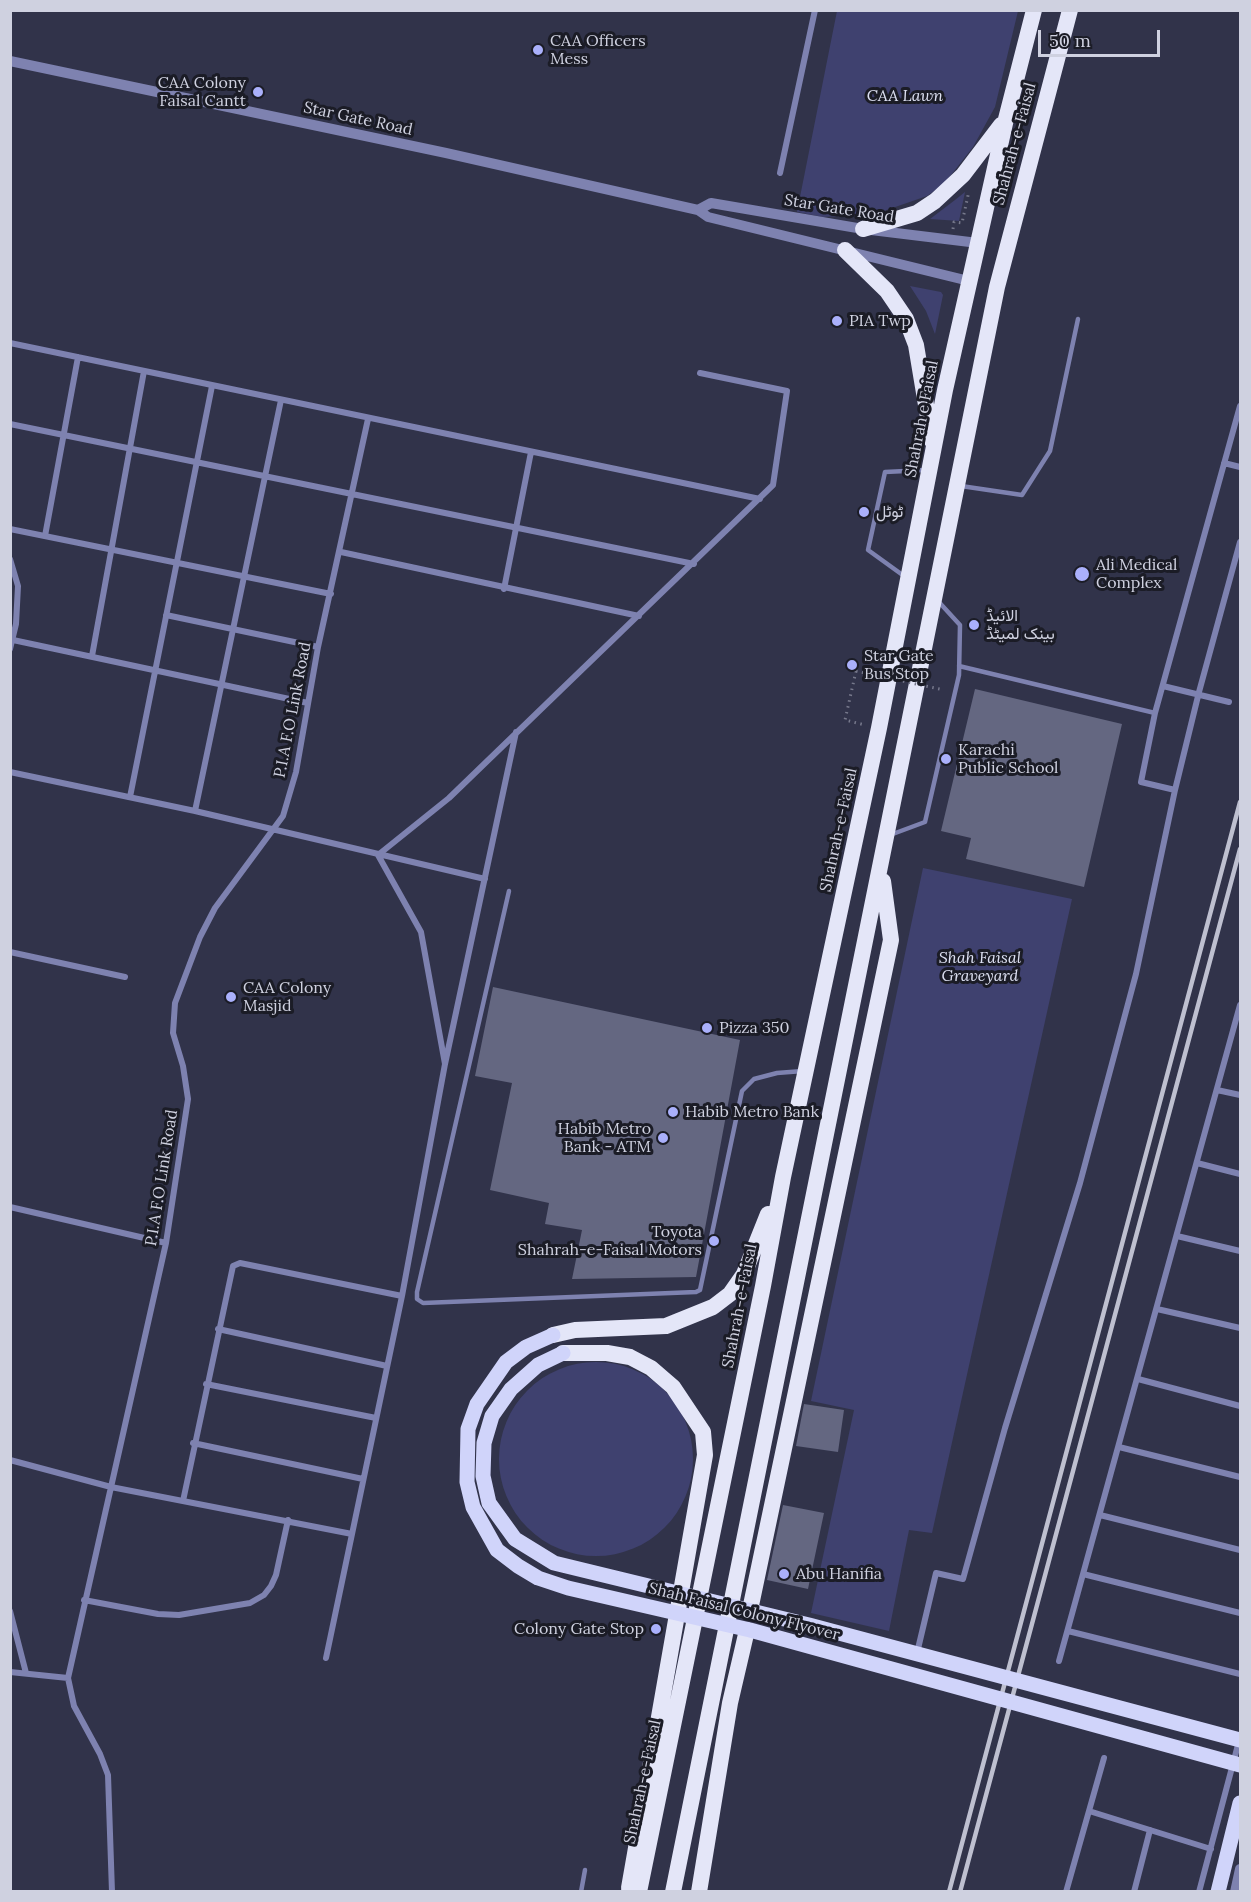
<!DOCTYPE html>
<meta charset="utf-8">
<style>
body{margin:0}
#map{position:relative;width:1251px;height:1902px;overflow:hidden;background:#31334a;font-family:Lora,serif}
canvas{display:block}
.frame{position:absolute;inset:0;border:12px solid #cfd1e0;pointer-events:none}
.scale{position:absolute;left:1038px;top:30px;width:122px;height:27px;box-sizing:border-box;border:3px solid #cfd1e0;border-top:0;padding-left:8px;font-size:18px;line-height:21px;white-space:nowrap;color:#cfd1e0;-webkit-text-stroke:4px #1b1c26;paint-order:stroke}
</style>
<div id="map">
<canvas width="1251" height="1902"></canvas>
<div class="frame"></div>
<div class="scale">50 m</div>
</div>
<script>
const ctx = document.querySelector('canvas').getContext('2d');
ctx.lineJoin = 'round';
function fillPath(path, color) {
  ctx.fillStyle = color;
  ctx.fill(path, 'evenodd');
}
function toPath(rows) {
  const path = new Path2D();
  for (const r of rows) {
    if (r.length === 3) {
      path.moveTo(r[0] + r[2], r[1]);
      path.arc(r[0], r[1], r[2], 0, 2 * Math.PI);
      continue;
    }
    path.moveTo(r[0], r[1]);
    for (let i = 2; i < r.length; i += 2) path.lineTo(r[i], r[i + 1]);
  }
  return path;
}
function stroke(path, color, width, dash) {
  ctx.strokeStyle = color;
  ctx.lineWidth = width;
  ctx.lineCap = dash ? 'butt' : 'round';
  ctx.setLineDash(dash || []);
  ctx.stroke(path);
}
function write(font, color, halo, rows, align = 'center') {
  ctx.font = font + ' Lora,Vazirmatn,serif';
  ctx.lineWidth = 6;
  ctx.setLineDash([]);
  ctx.textBaseline = 'middle';
  ctx.strokeStyle = halo;
  ctx.fillStyle = color;
  for (const [text, x, y, turn = 0] of rows) {
    ctx.save();
    ctx.translate(x, y);
    ctx.rotate((+turn || 0) * Math.PI / 180);
    ctx.textAlign = isNaN(turn) ? turn : align;
    if (halo) ctx.strokeText(text, 0, 0);
    ctx.fillText(text, 0, 0);
    ctx.restore();
  }
}
fillPath(toPath([
 [837,11,1018,11,995,107,973,147,944,184,927,196,875,214,823,217,797,212],
 [965,192,959,221,930,219,955,200],
 [910,286,941,292,943,295,935,334,926,311],
 [923,868,1072,899,932,1533,909,1530,889,1631,811,1613,854,1410,811,1401],
 [596,1459,97]
]), '#3f416f');
fillPath(toPath([
 [975,689,1122,724,1084,887,966,859,971,838,941,831],
 [493,987,740,1040,696,1277,572,1279,582,1230,545,1224,549,1203,490,1190,512,1083,475,1076],
 [804,1404,844,1410,838,1452,796,1446],
 [783,1505,824,1513,808,1589,767,1580]
]), '#646781');
stroke(toPath([
 [953,229,954,222,962,223,969,191],
 [856,671,845,720,865,725]
]), '#77798c', 3, [1.5, 4.5]);
stroke(toPath([
 [961,486,1022,495,1050,451,1078,319],
 [904,576,868,550,885,472,926,470],
 [959,666,1155,713],
 [890,835,925,822,959,675,960,625,938,601],
 [509,891,417,1292,417,1299,423,1303,696,1292,700,1290,742,1091,754,1079,777,1073,803,1071],
 [581,1892,585,1870]
]), '#7e82b0', 4.5);
stroke(toPath([
 [780,173,815,10],
 [10,343,760,499],
 [10,424,694,564],
 [1224,463,1240,467],
 [10,529,331,594],
 [45,536,78,357],
 [341,552,639,616],
 [10,559,18,586,16,624,10,649],
 [504,589,531,452],
 [166,615,318,647],
 [13,640,308,703],
 [92,656,144,371],
 [1163,686,1229,702],
 [10,772,195,811,485,879],
 [1175,790,1141,782,1155,713,1240,406],
 [130,797,212,386],
 [195,811,281,400],
 [10,952,125,977],
 [445,1064,421,932,378,855,449,798,773,485,787,391,700,373],
 [1217,1090,1240,1095],
 [1197,1163,1240,1174],
 [10,1207,166,1243],
 [1177,1236,1240,1251],
 [1157,1309,1240,1328],
 [218,1329,387,1366],
 [1138,1379,1240,1406],
 [206,1384,376,1418],
 [193,1443,363,1479],
 [1119,1447,1240,1477],
 [10,1460,111,1487,352,1534],
 [183,1501,233,1266,240,1263,402,1296],
 [1100,1515,1240,1550],
 [1083,1574,1240,1613],
 [84,1600,158,1614,179,1615,250,1603,264,1595,271,1586,276,1575,288,1520],
 [10,1611,26,1673],
 [1068,1631,1240,1674],
 [917,1653,936,1573,963,1579,1005,1428,1080,1183,1136,974,1175,790,1199,692,1240,542],
 [326,1658,402,1296,445,1064,516,732],
 [1059,1661,1240,1005],
 [10,1672,68,1678],
 [1089,1811,1211,1849],
 [112,1892,108,1775,100,1754,74,1706,68,1678,166,1243,188,1099,183,1066,173,1033,175,1003,200,937,215,908,283,816,296,772,318,647,368,419],
 [1066,1892,1104,1758],
 [1134,1892,1150,1830],
 [1199,1892,1239,1741]
]), '#7e82b0', 6);
stroke(toPath([
 [10,61,446,153,698,210,708,217,969,281],
 [698,210,711,203,863,229,978,243],
 [1235,1892,1240,1869]
]), '#7e82b0', 10);
stroke(toPath([
 [1218,1892,1240,1803]
]), '#d0d4fa', 15);
stroke(toPath([
 [863,229,917,213,935,201,963,175,1001,125],
 [845,250,887,291,906,319,916,345,932,441],
 [553,1335,575,1330,666,1326,713,1307,730,1294,744,1274,768,1214],
 [563,1353,607,1353,630,1357,651,1368,673,1387,703,1432,705,1455,629,1888],
 [750,1610,891,940,883,881],
 [639,1892,763,1286,783,1177,879,728,945,390,1006,119,1034,10],
 [673,1892,997,287,1070,10],
 [699,1892,730,1703,747,1630]
]), '#e4e6f8', 16);
stroke(toPath([
 [949,1892,1240,802],
 [960,1892,1240,849]
]), '#bec0d0', 4.5);
stroke(toPath([
 [856,671,944,690]
]), '#77798c', 3, [1.5, 4.5]);
stroke(toPath([
 [553,1335,526,1347,506,1362,477,1404,468,1429,467,1482,473,1507,497,1550,518,1566,538,1578,568,1588,750,1630,1240,1765],
 [563,1353,538,1365,511,1389,492,1416,484,1443,483,1476,489,1503,515,1539,554,1563,809,1625,1240,1740]
]), '#d0d4fa', 15);
for (const [x, y, r, color] of [
 [538,50,6,"#aab0fb"],
 [258,92,6,"#aab0fb"],
 [837,321,6,"#aab0fb"],
 [864,512,6,"#aab0fb"],
 [1082,574,8,"#aab0fb"],
 [974,625,6,"#aab0fb"],
 [852,665,6,"#aab0fb"],
 [946,759,6,"#aab0fb"],
 [231,997,6,"#aab0fb"],
 [707,1028,6,"#aab0fb"],
 [673,1112,6,"#aab0fb"],
 [663,1138,6,"#aab0fb"],
 [714,1241,6,"#aab0fb"],
 [784,1574,6,"#aab0fb"],
 [656,1629,6,"#aab0fb"]
]) {
  const dot = new Path2D();
  dot.arc(x, y, r, 0, 2 * Math.PI);
  ctx.fillStyle = color;
  ctx.fill(dot);
  stroke(dot, '#1b1c26', 2);
}
write('16px', '#cfd1e0', '#1b1c26', [
 ["CAA Officers",550,41],
 ["Mess",550,59],
 ["CAA Colony",246,83,"right"],
 ["Faisal Cantt",246,101,"right"],
 ["PIA Twp",849,321],
 ["ٹوٹل",876,512],
 ["Ali Medical",1096,565],
 ["Complex",1096,583],
 ["الائیڈ",986,616],
 ["بینک لمیٹڈ",986,634],
 ["Star Gate",864,656],
 ["Bus Stop",864,674],
 ["Karachi",958,750],
 ["Public School",958,768],
 ["CAA Colony",243,988],
 ["Masjid",243,1006],
 ["Pizza 350",719,1028],
 ["Habib Metro Bank",685,1112],
 ["Habib Metro",651,1129,"right"],
 ["Bank - ATM",651,1147,"right"],
 ["Toyota",702,1232,"right"],
 ["Shahrah-e-Faisal Motors",702,1250,"right"],
 ["Abu Hanifia",796,1574],
 ["Colony Gate Stop",644,1629,"right"]
], 'left');
write('italic 16px', '#dde0f2', '#1b1c26', [
 ["CAA Lawn",905,96],
 ["Shah Faisal",980,958],
 ["Graveyard",980,976]
]);
write('16px', '#cfd1e0', '#1b1c26', [
 ["Star Gate Road",358,119,12],
 ["Shahrah-e-Faisal",1015,144,-75],
 ["Star Gate Road",839,209,9],
 ["Shahrah e Faisal",922,419,-79],
 ["P.I.A F.O Link Road",293,710,-79],
 ["Shahrah-e-Faisal",839,830,-78],
 ["P.I.A F.O Link Road",162,1178,-81],
 ["Shahrah-e-Faisal",740,1306,-79],
 ["Shah Faisal Colony Flyover",744,1612,14],
 ["Shahrah-e-Faisal",643,1782,-78]
]);
</script>
